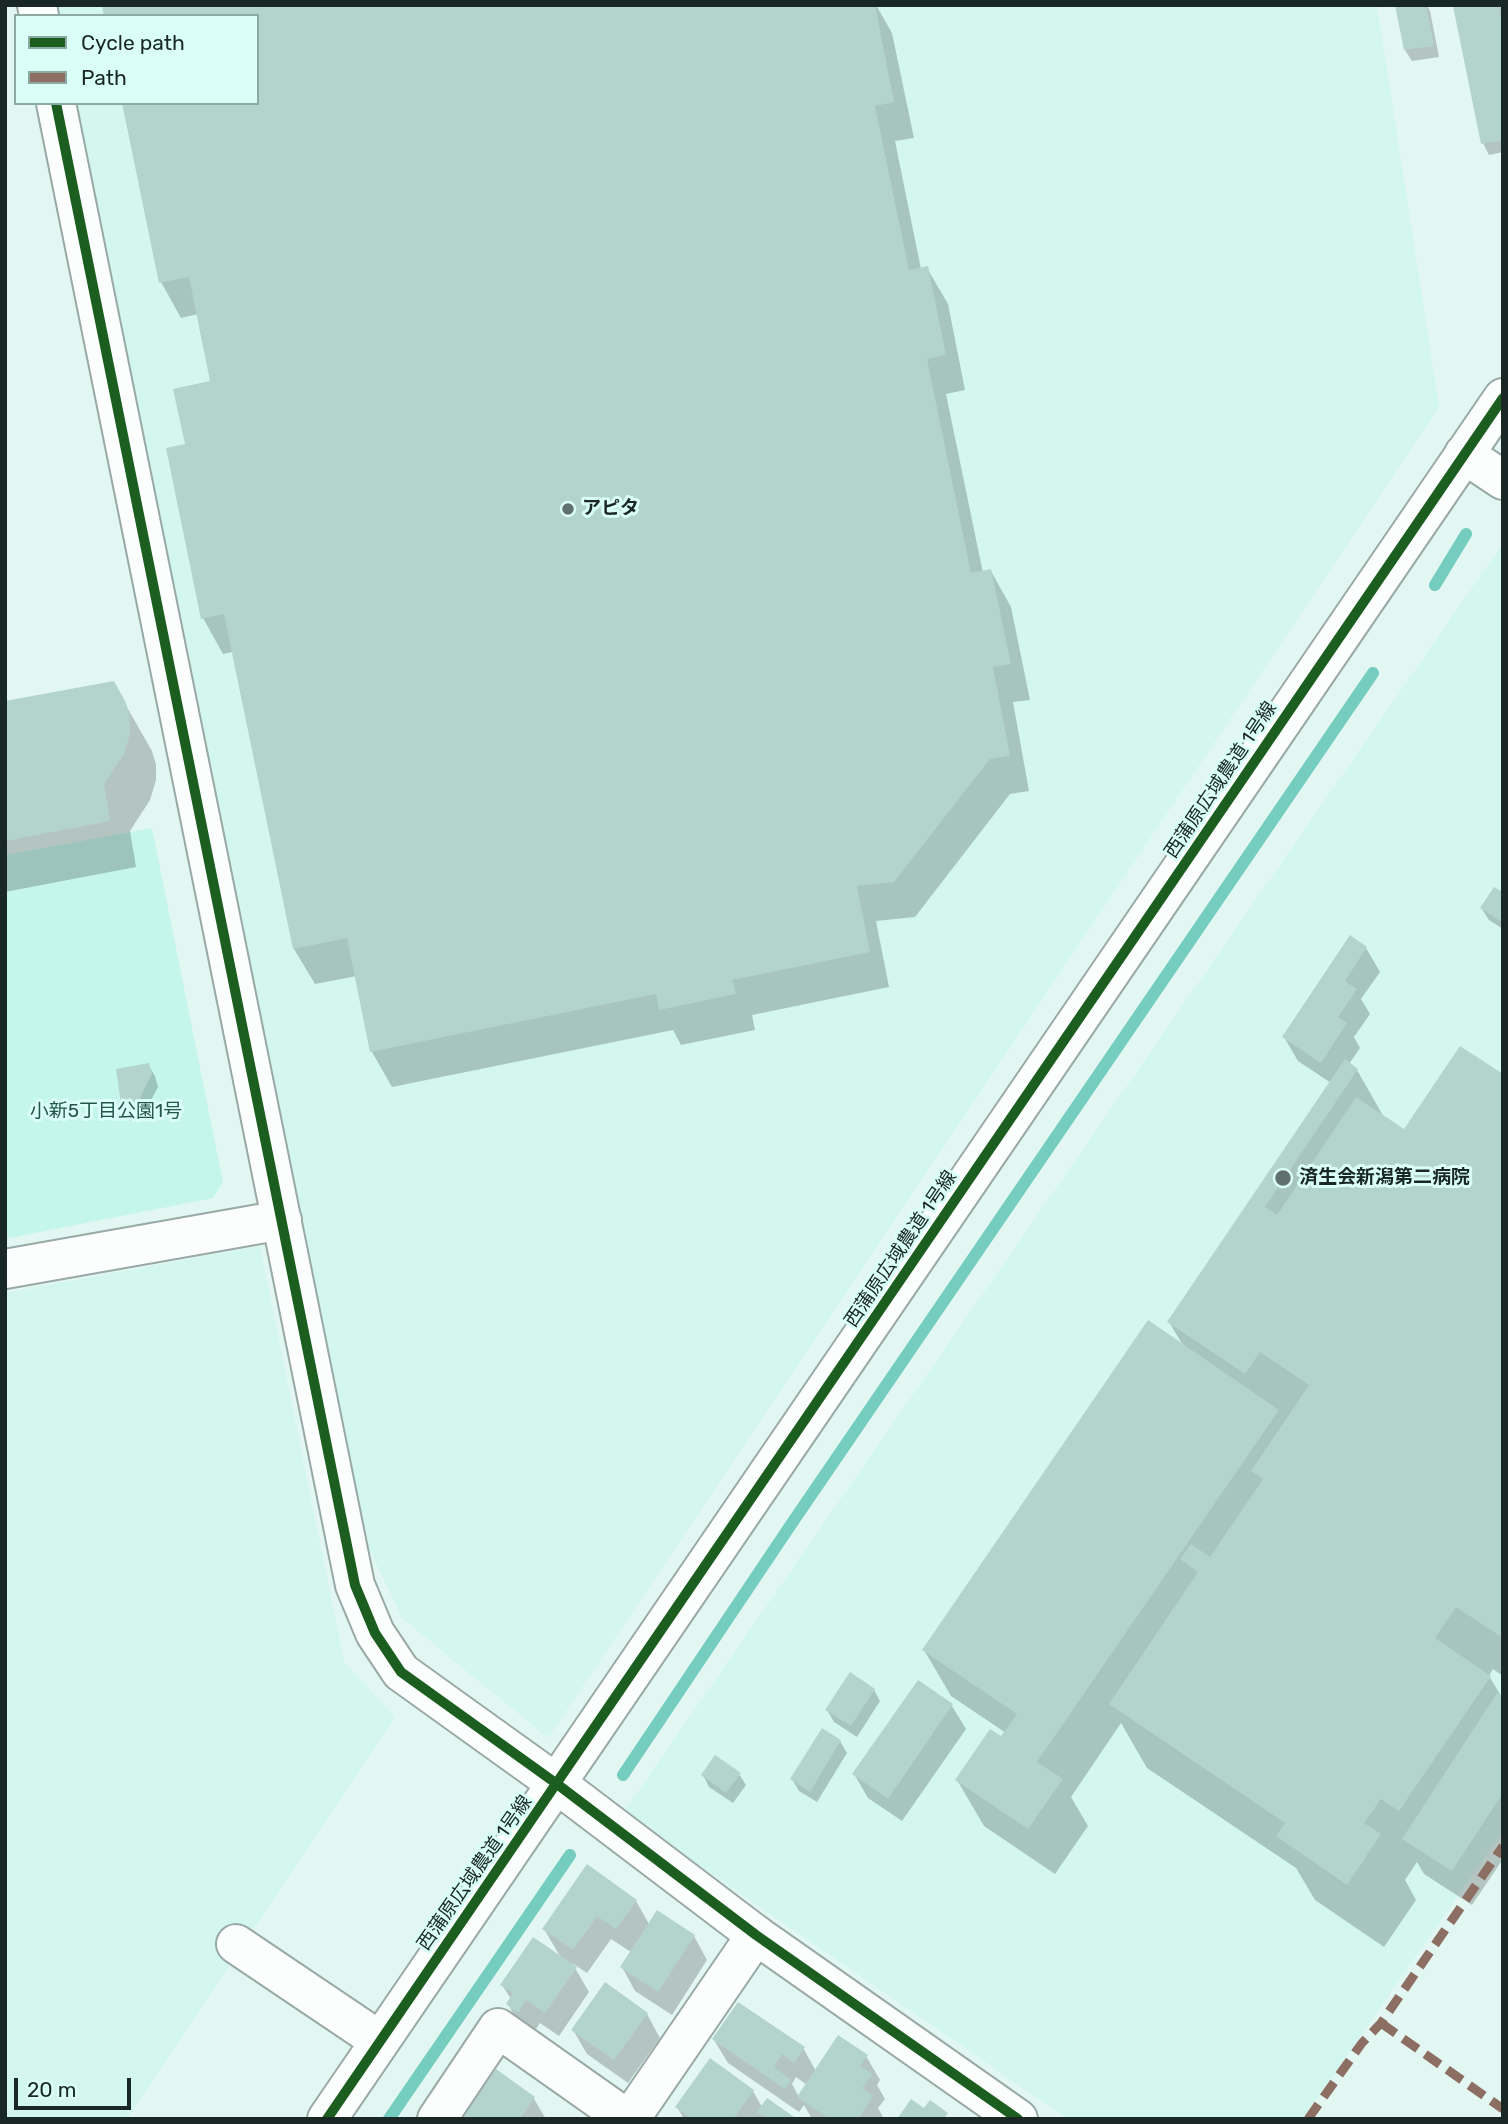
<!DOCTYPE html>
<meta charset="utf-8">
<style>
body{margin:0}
#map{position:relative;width:1508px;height:2124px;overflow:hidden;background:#e2f7f2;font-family:Rubik,sans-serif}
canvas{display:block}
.frame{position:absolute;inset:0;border:7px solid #1a2825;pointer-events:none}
.legend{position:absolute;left:14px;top:14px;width:245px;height:91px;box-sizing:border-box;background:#dafff7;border:2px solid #8da9a3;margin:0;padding:9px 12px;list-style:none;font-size:21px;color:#1a2825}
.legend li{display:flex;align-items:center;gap:14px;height:35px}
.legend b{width:35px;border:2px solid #8da9a3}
.scale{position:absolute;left:14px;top:2078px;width:117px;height:32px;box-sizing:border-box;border:4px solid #1a2825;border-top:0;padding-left:9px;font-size:21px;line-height:24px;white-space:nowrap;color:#1a2825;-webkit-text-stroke:5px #dafff7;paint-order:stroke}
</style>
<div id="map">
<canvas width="1508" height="2124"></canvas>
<div class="frame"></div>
<ul class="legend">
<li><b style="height:9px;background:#1b5e20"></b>Cycle path</li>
<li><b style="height:9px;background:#8d6e63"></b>Path</li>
</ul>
<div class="scale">20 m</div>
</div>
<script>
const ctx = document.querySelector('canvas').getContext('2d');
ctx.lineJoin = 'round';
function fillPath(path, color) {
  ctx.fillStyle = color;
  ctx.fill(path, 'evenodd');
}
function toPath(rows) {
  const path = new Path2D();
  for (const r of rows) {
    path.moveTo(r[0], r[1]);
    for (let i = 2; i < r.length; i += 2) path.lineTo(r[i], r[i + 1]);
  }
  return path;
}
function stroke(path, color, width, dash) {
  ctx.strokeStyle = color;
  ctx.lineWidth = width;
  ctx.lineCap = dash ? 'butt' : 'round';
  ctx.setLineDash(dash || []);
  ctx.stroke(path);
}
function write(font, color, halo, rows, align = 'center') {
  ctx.font = font + ' Rubik,"Noto Sans JP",sans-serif';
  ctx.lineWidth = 6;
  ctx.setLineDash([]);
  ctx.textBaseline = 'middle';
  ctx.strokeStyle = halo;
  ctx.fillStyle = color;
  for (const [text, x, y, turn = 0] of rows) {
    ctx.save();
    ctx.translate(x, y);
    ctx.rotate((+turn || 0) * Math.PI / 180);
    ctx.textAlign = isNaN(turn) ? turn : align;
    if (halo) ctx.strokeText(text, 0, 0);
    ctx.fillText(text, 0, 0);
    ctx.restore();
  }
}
fillPath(toPath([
 [57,5,1377,5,1439,407,548,1738,402,1618,366,1542,77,103,257,103,257,16,59,16],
 [1503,543,1503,1831,1303,2119,1068,2119,623,1813],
 [260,1246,344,1662,395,1717,127,2119,5,2119,5,1293]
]), '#d3f6ee');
fillPath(toPath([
 [152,828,223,1182,213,1198,5,1239,5,855]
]), '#c4f6ec');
fillPath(toPath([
 [104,5,876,5,892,33,914,138,895,141,921,269,927,268,948,304,965,390,946,394,983,573,991,571,1011,607,1030,700,1013,702,1029,791,1010,794,915,917,876,921,889,987,752,1015,755,1030,681,1045,673,1030,392,1087,372,1052,357,976,315,984,294,949,233,652,223,654,203,618,187,446,212,383,198,314,181,318,161,282,257,103,257,16],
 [1402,5,1427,5,1430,11,1439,57,1412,61,1405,50],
 [1467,5,1499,5,1503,12,1503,152,1489,155,1483,143,1455,7],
 [113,683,152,751,156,765,156,780,150,800,130,831,136,867,5,892,5,703],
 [1503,894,1503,929,1489,920,1482,909],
 [1366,948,1380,972,1361,999,1370,1014,1354,1037,1360,1048,1349,1064,1357,1070,1385,1119,1404,1131,1503,1077,1503,1676,1493,1669,1489,1676,1503,1699,1503,1859,1472,1905,1424,1874,1417,1862,1405,1880,1416,1900,1384,1947,1315,1900,1296,1868,1147,1768,1121,1723,1071,1797,1088,1826,1055,1874,984,1826,957,1780,1006,1733,951,1696,924,1650,1184,1347,1169,1322,1331,1083,1298,1061,1284,1037],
 [148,1065,155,1076,158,1087,142,1117,130,1121,124,1110,118,1071],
 [874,1690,880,1701,857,1737,834,1722,827,1710],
 [952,1706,966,1729,902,1821,868,1798,854,1774],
 [840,1741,847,1753,817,1802,799,1791,792,1779],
 [739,1774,746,1785,733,1803,709,1787,703,1775],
 [636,1901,649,1924,694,1936,707,1960,672,2015,635,1991,622,1967,631,1952,611,1939,587,1973,572,1963,589,1992,559,2036,540,2023,532,2035,521,2028,508,2004,511,1999,502,1985,561,1958,544,1929],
 [647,2014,660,2038,628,2083,587,2054,573,2030],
 [714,2040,803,2048,816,2071,866,2056,880,2080,877,2085,885,2099,878,2108,884,2119,812,2119,804,2105,799,2112,728,2063],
 [796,2077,807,2085,799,2097,792,2084],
 [497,2072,534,2099,546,2119,464,2119],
 [753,2091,762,2107,794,2119,684,2119,677,2107]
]), '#0003');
stroke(toPath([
 [1435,585,1466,534],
 [623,1775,790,1526,1373,673],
 [389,2119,570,1855]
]), '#74cdbf', 12);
fillPath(toPath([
 [102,5,875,5,894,102,875,106,909,270,928,266,946,355,927,359,971,573,991,569,1011,664,993,667,1010,756,990,759,894,882,857,886,870,952,732,980,736,994,659,1010,656,994,370,1052,347,938,293,949,224,614,201,619,166,448,185,444,173,389,210,381,189,277,159,283,122,103,257,103,257,16,104,16],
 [1395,5,1426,5,1434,46,1404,50],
 [1498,5,1503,29,1503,140,1481,144,1453,6],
 [114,681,126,703,130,718,130,733,124,754,104,784,110,821,5,841,5,701],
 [1494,887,1503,892,1503,917,1500,921,1480,908],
 [1350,935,1367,947,1345,981,1357,989,1338,1017,1347,1023,1321,1063,1282,1037],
 [1460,1046,1503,1074,1503,1638,1456,1607,1435,1638,1491,1676,1399,1811,1381,1799,1364,1823,1381,1834,1347,1885,1276,1836,1285,1823,1109,1704,1198,1572,1180,1559,1191,1544,1210,1557,1263,1479,1251,1471,1309,1385,1260,1352,1245,1374,1167,1322,1345,1059,1358,1069,1265,1207,1277,1215,1356,1097,1404,1129],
 [149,1063,152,1074,136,1106,122,1110,116,1069],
 [1148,1320,1279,1410,1037,1762,1063,1779,1028,1829,955,1780,990,1729,1001,1736,1017,1714,922,1650],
 [850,1672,875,1689,851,1726,825,1710],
 [918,1680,953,1704,888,1799,852,1774],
 [1497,1693,1503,1697,1503,1793,1452,1871,1402,1839],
 [822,1728,841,1740,810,1792,790,1779],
 [715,1755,741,1773,726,1793,701,1775],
 [587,1864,637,1900,616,1929,597,1916,573,1950,542,1929],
 [657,1910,695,1935,658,1992,620,1967],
 [533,1937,577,1967,545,2013,526,2000,518,2013,506,2004,513,1993,500,1985],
 [605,1982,648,2013,614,2060,571,2030],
 [738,2002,805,2047,794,2063,782,2054,774,2067,791,2080,785,2089,712,2039],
 [838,2035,868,2055,860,2066,872,2074,862,2088,873,2096,858,2119,830,2119,797,2097],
 [710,2058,754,2090,733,2119,692,2119,675,2107],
 [496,2069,535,2097,520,2119,461,2119],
 [767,2098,797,2119,768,2119,757,2112],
 [911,2099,924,2108,930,2100,948,2113,944,2119,897,2119]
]), '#b3d3cd');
const street = toPath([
 [236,1944,380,2041],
 [437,2119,498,2028,627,2119],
 [630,2119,756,1935]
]);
const secondary = toPath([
 [37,5,39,16],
 [56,103,355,1585,375,1633,401,1672,557,1784,756,1935,1018,2119],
 [1464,454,1503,480],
 [5,1269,282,1220],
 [327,2119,1503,398]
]);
stroke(street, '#99a9a6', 42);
stroke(secondary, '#99a9a6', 42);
stroke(street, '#fbfefd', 38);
stroke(secondary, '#fbfefd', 38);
stroke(toPath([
 [1381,2023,1503,2109],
 [1308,2119,1362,2043,1381,2023,1503,1846]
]), '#8d6e63', 9, [18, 9]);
stroke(toPath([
 [56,103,355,1585,375,1633,401,1672,557,1784,756,1935,1018,2119],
 [327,2119,1503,398]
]), '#1b5e20', 10);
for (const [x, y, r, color] of [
 [568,509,7,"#60706d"],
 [1283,1178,9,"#60706d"]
]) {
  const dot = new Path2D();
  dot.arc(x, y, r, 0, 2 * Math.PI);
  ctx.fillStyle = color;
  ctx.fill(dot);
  stroke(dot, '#dafff7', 2.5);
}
write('bold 19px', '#1a2825', '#dafff7', [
 ["アピタ",582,509],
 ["済生会新潟第二病院",1299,1178]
], 'left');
write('19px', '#1a2825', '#dafff7', [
 ["西蒲原広域農道 1号線",1221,780,-56],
 ["西蒲原広域農道 1号線",901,1249,-56],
 ["西蒲原広域農道 1号線",475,1873,-55]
]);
write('19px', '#25564e', '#dafff7', [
 ["小新5丁目公園1号",106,1112]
]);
</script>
